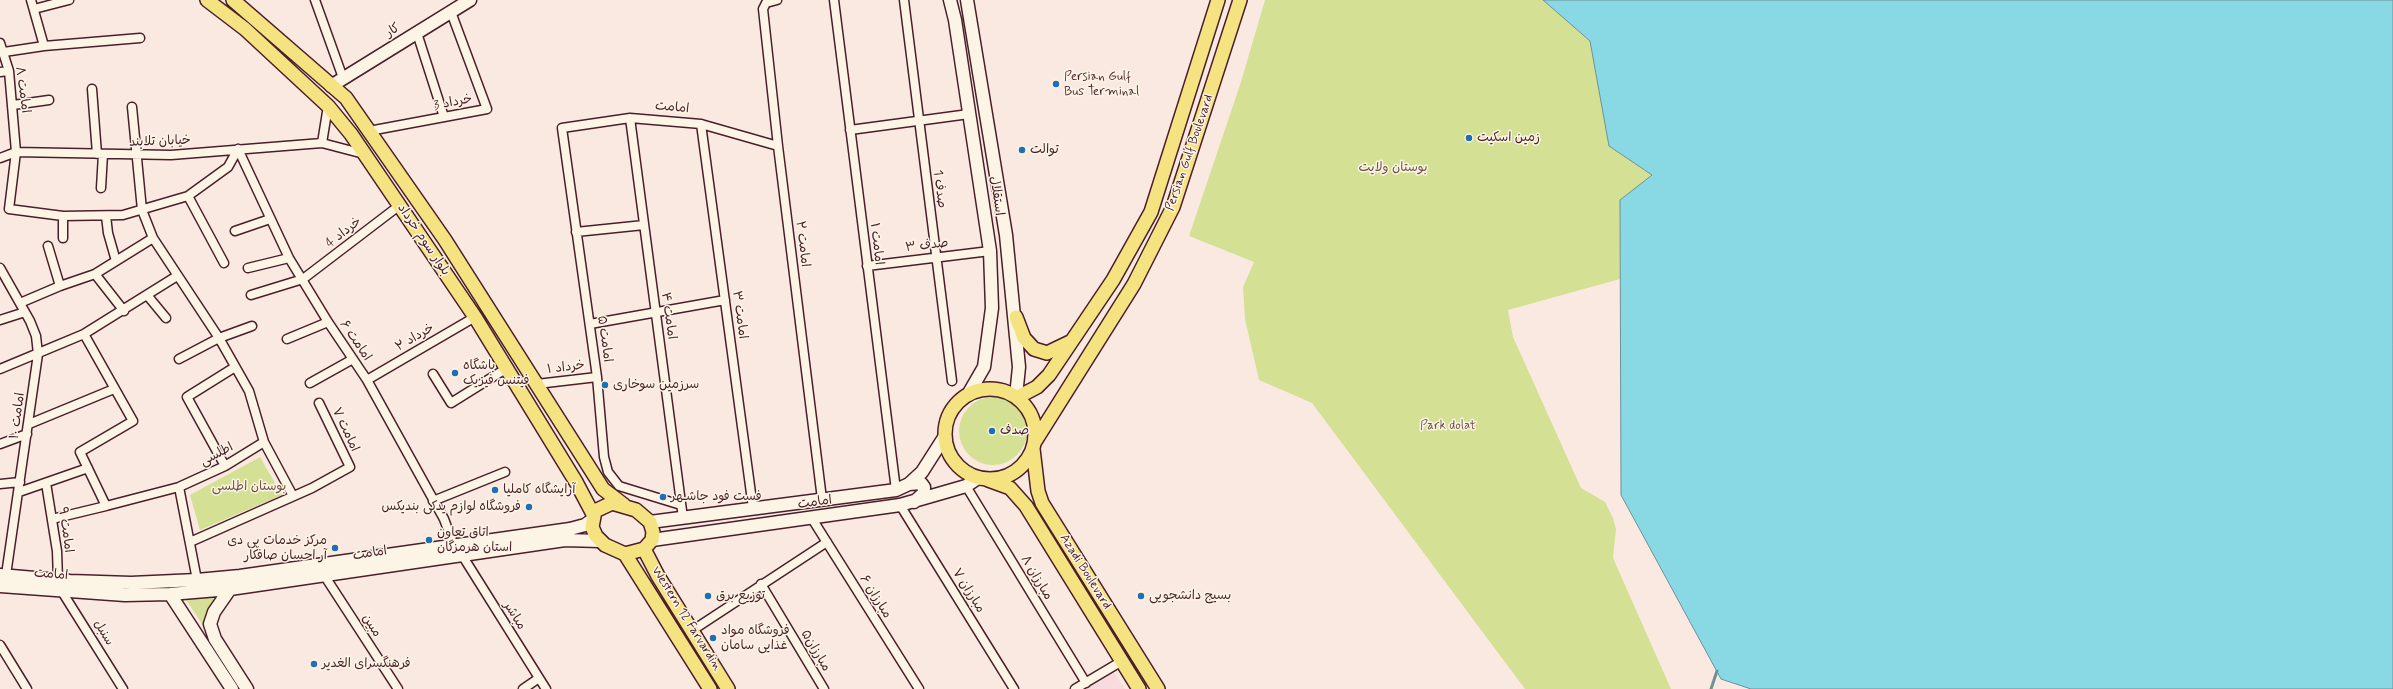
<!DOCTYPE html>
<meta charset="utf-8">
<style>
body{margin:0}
canvas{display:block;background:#fae9e1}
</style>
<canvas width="2393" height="689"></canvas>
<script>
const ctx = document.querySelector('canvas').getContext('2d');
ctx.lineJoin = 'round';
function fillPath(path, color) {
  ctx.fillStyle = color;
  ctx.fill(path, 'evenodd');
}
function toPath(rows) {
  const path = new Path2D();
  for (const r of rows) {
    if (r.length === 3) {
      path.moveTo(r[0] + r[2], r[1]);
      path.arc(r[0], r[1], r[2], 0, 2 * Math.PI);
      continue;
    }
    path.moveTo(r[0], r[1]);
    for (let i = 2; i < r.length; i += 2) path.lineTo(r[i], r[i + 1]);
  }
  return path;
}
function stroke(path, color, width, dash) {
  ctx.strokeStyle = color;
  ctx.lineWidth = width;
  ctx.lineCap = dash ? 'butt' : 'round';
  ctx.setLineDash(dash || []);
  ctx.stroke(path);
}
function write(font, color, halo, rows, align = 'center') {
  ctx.font = font + ' Mynerve,"Playpen Sans Arabic",sans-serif';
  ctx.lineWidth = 3;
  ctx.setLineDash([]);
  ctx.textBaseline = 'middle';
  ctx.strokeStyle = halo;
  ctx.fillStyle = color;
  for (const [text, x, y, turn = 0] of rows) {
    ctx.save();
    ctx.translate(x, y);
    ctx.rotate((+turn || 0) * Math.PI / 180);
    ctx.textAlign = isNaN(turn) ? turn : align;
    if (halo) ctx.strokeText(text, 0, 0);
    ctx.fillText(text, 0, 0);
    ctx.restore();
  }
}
fillPath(toPath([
 [1112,670,1125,689,1083,689]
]), '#f8dbdc');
fillPath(toPath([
 [1265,0,1543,0,1590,41,1609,146,1652,175,1620,200,1620,279,1508,310,1513,337,1581,488,1605,502,1613,518,1616,529,1613,558,1671,689,1525,689,1312,403,1259,380,1245,319,1243,287,1254,262,1189,236,1241,82],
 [993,431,34],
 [260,457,282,495,200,530,190,495],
 [216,595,209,610,204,627,185,598]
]), '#d4e194');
const water = toPath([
 [1543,0,2393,0,2393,689,1751,689,1721,679,1621,495,1620,200,1652,175,1609,146,1590,41,1543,0]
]);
fillPath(water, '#88d9e3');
stroke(water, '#6f8f99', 1);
stroke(toPath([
 [1711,689,1717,671]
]), '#6f8f99', 3);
const street = toPath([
 [31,0,44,46,140,38],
 [315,0,343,78],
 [777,0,766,3,763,9,778,146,822,499],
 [834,0,896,490],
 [904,0,952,381],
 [34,9,69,0],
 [417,33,444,117],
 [0,43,9,71,16,152,9,209,63,216,63,238],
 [4,52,44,46],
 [0,72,9,71],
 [92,89,97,154],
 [13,105,49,100],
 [328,106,322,143,364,154],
 [132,107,142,210,153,238,219,338,249,391,264,442,293,496],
 [630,118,683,518],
 [701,124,753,508],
 [850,130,969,114],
 [369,131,487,109,451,12],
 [238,149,289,258,328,322,367,380,444,519,454,546],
 [0,158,16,152,171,155,322,143],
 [101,188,103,154],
 [188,196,224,263],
 [63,216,123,215,188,196,228,167,238,149],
 [106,216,108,233,116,261],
 [235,231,270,219],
 [576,232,644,225],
 [48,246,60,286],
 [867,266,990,251],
 [0,268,30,321,36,336,38,354,6,575],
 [248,268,289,258],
 [147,295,166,318],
 [251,295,303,279,400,205],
 [20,303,60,286,95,274],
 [124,311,95,274,153,238],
 [0,320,25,312],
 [590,324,725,300],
 [84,334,133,421,80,452,106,506,179,487,197,580],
 [287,339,328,322],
 [179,359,219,338,252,326],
 [0,369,84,334,177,276],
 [433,374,451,403,507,368],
 [367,380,475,317],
 [310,383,353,359],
 [537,384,597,377],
 [29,424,114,389],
 [0,444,27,434],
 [225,466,187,397,235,367],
 [46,483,57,551,58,580],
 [0,484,20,482],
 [966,486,1086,683],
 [179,487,225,466,264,442],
 [19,492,88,468],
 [433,501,505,472],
 [681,505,619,486,608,472,604,457,597,377,562,128,630,118,701,124,778,146],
 [900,505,1014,689],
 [811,517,919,689],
 [52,519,106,506],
 [190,542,312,488,350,467,319,403],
 [462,555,546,689],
 [324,575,398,689],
 [761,584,824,689],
 [61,590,123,689],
 [693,630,827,542],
 [0,645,27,689],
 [523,689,539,678],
 [1075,689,1122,661]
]);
const secondary = toPath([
 [950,0,955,20,990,251,992,308,984,367,969,393],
 [967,0,1006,235,1019,367,1016,396],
 [331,86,470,0],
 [909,484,921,483,924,487,924,493,914,502],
 [650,522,896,490,909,484,922,472,945,436],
 [652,540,900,505,966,486,978,478],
 [0,575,70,581,131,583,197,580,240,576,570,529,585,525,592,520],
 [0,586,125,595,170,594,230,589,565,540,600,541],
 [230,589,214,612,210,624,215,639,247,689],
 [170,594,232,689]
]);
const primary = toPath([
 [207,0,245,29,328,106,351,134,475,317,576,482,594,516],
 [233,0,346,98,445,240,603,489,624,505],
 [1016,317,1024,338,1034,349,1047,353,1072,341],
 [990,434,45],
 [1018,397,1037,387,1049,375,1113,280,1151,212,1218,0],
 [1034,443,1134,284,1173,207,1240,0],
 [1033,449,1038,491,1042,503,1158,689],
 [988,480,1010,488,1026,506,1139,689],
 [612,503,636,510,650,522,653,532,652,540,644,549,625,554,605,545,596,536,592,527,595,511,612,503],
 [644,549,658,576,728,689],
 [625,554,710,689]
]);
stroke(street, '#4a1f2b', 11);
stroke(secondary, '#4a1f2b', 15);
stroke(primary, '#4a1f2b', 16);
stroke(street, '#fcf5e5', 8);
stroke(secondary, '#fcf5e5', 12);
stroke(primary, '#f5e382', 13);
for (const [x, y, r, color] of [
 [1056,84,4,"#1f6fb2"],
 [1469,138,4,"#1f6fb2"],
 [1022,150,4,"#1f6fb2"],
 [455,373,4,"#1f6fb2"],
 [605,385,4,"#1f6fb2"],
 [992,431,4,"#1f6fb2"],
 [495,490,4,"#1f6fb2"],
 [663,497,4,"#1f6fb2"],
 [529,507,4,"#1f6fb2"],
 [429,540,4,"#1f6fb2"],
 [335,548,4,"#1f6fb2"],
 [708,596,4,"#1f6fb2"],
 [1141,596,4,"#1f6fb2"],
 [713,638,4,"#1f6fb2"],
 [314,664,4,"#1f6fb2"]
]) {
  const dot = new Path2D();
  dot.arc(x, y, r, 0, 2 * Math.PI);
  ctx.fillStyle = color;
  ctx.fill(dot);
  stroke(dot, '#fcf5e5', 1.5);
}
write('13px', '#4a1f2b', '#fcf5e5', [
 ["کار",393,31,-32],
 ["امامت ۸",22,90,82],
 ["خرداد 3",453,103,-11],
 ["امامت",672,108,5],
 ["خیابان تلابند",160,142,-2],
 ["Persian Gulf Boulevard",1190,153,-71],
 ["صدف 1",939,189,83],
 ["استقلال",996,196,82],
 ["خرداد 4",344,233,-38],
 ["بلوار سوم خرداد",423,240,56],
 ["امامت ۲",802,244,83],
 ["امامت ۱",876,244,83],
 ["صدف ۳",927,246,-7],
 ["امامت ۳",739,315,82],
 ["امامت ۴",668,316,82],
 ["خرداد ۲",415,338,-30],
 ["امامت ۵",604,339,82],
 ["امامت ۶",355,341,56],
 ["خرداد ۱",566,368,-7],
 ["امامت ۱۰",18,416,-82],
 ["امامت ۷",345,430,65],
 ["اطلسی",217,455,-28],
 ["امامت",815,503,-8],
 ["امامت ۹",65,530,82],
 ["امامت",370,554,-9],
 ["Azadi Boulevard",1085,572,58],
 ["امامت",51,575,4],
 ["مبارزان ۸",1036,578,59],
 ["مبارزان ۷",968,591,58],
 ["مبارزان ۶",875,597,58],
 ["مباشر",514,616,58],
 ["Western 12 Farvardin",686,619,58],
 ["مبین",371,626,57],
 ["سنبل",103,633,58],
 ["مبارزان۵",815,651,59]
]);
write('13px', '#4a1f2b', '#fcf5e5', [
 ["Persian Gulf",1064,77],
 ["Bus Terminal",1064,92],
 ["زمین اسکیت",1477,138],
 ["توالت",1030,150],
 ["باشگاه",463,366],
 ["فیتنس فیزیک",463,381],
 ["سرزمین سوخاری",613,385],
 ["صدف",1000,431],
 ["آرایشگاه کاملیا",503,490],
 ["فست فود جاشـهر",671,497],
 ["فروشگاه لوازم یدکی بندیکس",521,507,"right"],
 ["اتاق تعاون",437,533],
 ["استان هرمزگان",437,548],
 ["مرکز خدمات پی دی",327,541,"right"],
 ["آر احسان صافکار",327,556,"right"],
 ["توزیع برق",716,596],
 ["بسیج دانشجویی",1149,596],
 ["فروشگاه مواد",721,631],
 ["غذایی سامان",721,646],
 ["فرهنگسرای الغدیر",322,664]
], 'left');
write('13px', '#6c5045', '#fcf5e5', [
 ["بوستان ولایت",1393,168],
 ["Park dolat",1448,426],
 ["بوستان اطلسی",249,487]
]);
</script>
